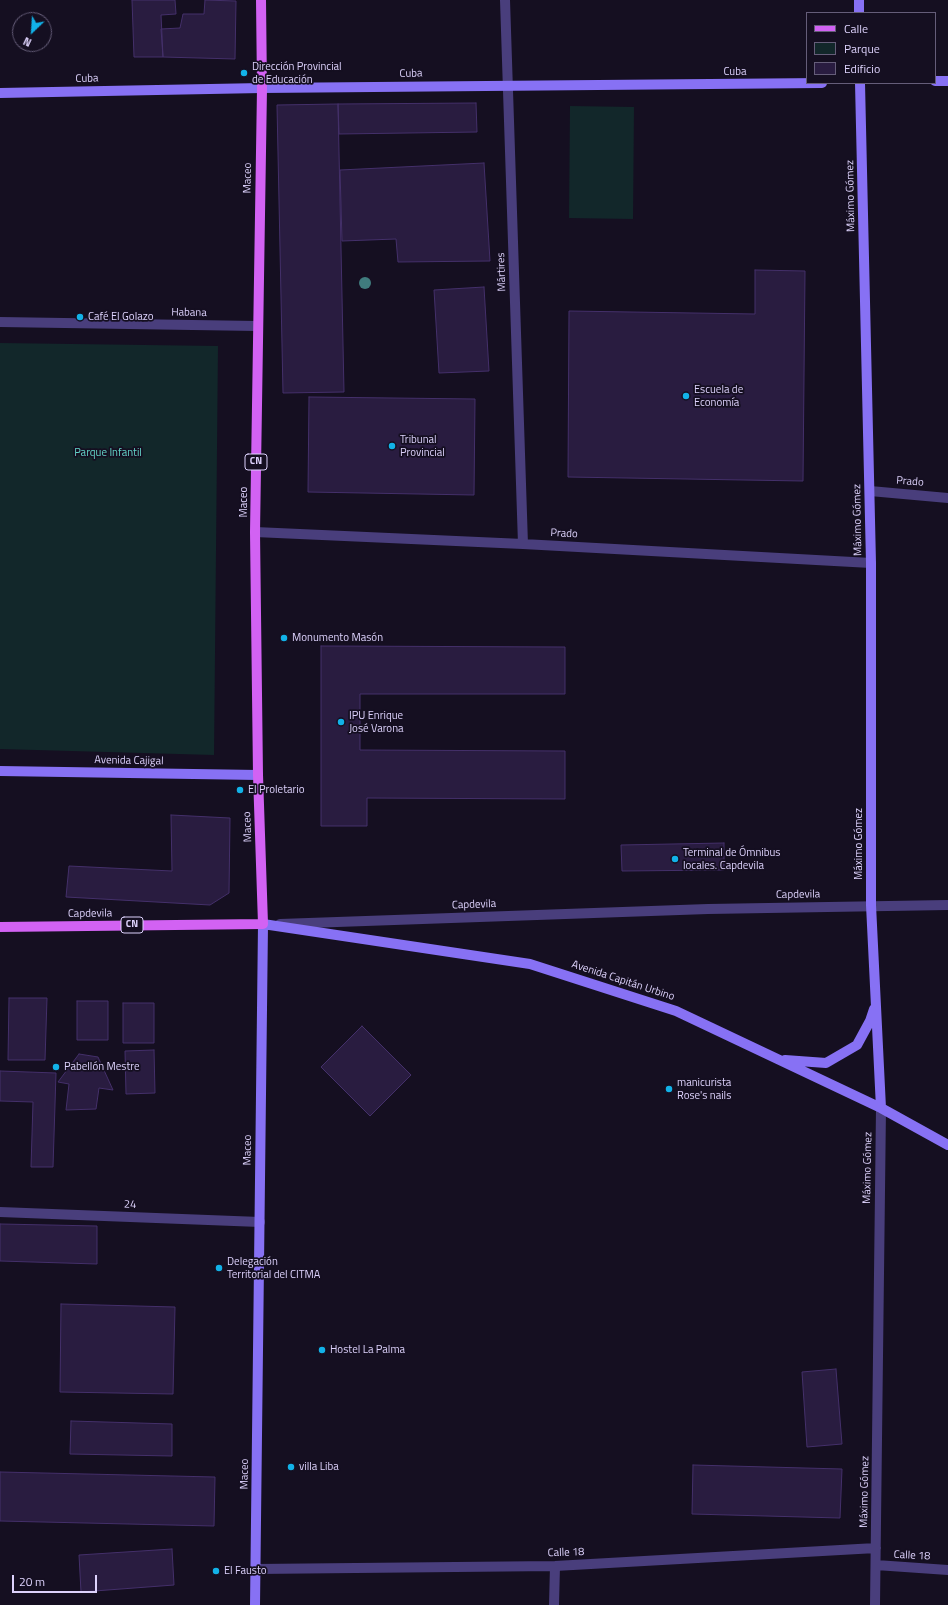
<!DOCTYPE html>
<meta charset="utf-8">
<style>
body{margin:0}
#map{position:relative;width:948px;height:1605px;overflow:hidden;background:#150f21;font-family:"Titillium Web",sans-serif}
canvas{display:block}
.legend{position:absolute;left:806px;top:12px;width:130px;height:72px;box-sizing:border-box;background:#150f21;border:1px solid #655d79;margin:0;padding:5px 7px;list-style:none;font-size:12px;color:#ddd2fc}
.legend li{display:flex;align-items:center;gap:8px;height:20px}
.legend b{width:20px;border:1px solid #655d79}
.north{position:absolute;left:12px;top:12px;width:40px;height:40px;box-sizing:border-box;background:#150f21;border:1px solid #655d79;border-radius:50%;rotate:205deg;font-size:11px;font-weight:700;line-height:16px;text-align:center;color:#ddd2fc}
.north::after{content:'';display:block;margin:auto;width:14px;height:18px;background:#12b2e8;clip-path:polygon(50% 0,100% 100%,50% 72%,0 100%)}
.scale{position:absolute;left:12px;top:1575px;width:85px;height:18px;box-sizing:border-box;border:2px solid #ddd2fc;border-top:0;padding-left:5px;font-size:12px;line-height:14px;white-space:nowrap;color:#ddd2fc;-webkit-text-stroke:3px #150f21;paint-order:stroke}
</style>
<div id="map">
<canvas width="948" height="1605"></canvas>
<ul class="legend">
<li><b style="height:5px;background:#d262f3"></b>Calle</li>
<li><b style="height:11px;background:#12272a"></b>Parque</li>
<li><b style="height:11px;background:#291c40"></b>Edificio</li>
</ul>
<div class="north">N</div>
<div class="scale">20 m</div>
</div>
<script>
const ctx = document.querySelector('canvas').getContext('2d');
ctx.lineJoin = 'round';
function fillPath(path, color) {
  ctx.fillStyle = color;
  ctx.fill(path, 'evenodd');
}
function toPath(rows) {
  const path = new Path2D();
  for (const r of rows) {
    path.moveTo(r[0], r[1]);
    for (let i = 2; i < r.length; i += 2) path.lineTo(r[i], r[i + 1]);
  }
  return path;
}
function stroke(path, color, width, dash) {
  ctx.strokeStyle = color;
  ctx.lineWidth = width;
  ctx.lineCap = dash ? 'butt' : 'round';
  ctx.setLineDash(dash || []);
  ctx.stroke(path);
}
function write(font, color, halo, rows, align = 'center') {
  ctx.font = font + ' "Titillium Web",sans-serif';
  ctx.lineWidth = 3.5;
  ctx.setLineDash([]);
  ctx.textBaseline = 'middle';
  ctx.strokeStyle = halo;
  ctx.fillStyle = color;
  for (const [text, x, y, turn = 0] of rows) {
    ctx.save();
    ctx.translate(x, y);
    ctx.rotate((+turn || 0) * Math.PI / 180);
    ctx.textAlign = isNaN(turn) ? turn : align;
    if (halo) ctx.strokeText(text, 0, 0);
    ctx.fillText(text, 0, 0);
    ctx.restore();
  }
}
fillPath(toPath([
 [570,106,634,107,633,219,569,218],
 [0,343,218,346,214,755,0,749]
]), '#12272a');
const building = toPath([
 [132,0,175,0,176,14,161,15,163,57,134,57,132,0],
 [205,0,236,1,235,59,163,57,161,29,180,28,183,14,204,14,205,0],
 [476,103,477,132,339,134,338,104,476,103],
 [338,104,344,392,283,393,277,105,338,104],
 [484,163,490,261,398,262,396,239,342,241,340,170,484,163],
 [755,270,805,271,803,481,568,477,569,311,755,314,755,270],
 [484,287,489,371,439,373,434,290,484,287],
 [309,397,475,399,474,495,308,492,309,397],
 [321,646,565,647,565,694,360,694,360,750,565,751,565,799,367,798,367,826,321,826,321,646],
 [171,815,230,818,229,893,210,905,66,897,69,866,172,871,171,815],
 [724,843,724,870,622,871,621,845,724,843],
 [9,998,47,998,45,1060,8,1060,9,998],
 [77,1001,108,1001,108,1040,77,1040,77,1001],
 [123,1003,154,1003,154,1043,123,1043,123,1003],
 [362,1026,411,1075,370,1116,321,1067,362,1026],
 [154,1050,155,1093,126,1094,125,1051,154,1050],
 [79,1054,98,1057,113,1090,99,1088,96,1109,66,1110,69,1084,58,1082,79,1054],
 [0,1071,56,1073,53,1167,31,1167,33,1102,0,1101,0,1071],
 [0,1224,97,1226,97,1264,0,1261,0,1224],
 [61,1304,175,1307,173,1394,60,1392,61,1304],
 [836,1369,842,1444,807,1447,802,1372,836,1369],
 [71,1421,172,1424,172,1456,70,1454,71,1421],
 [693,1465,842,1469,840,1518,692,1514,693,1465],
 [0,1472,215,1477,214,1526,0,1521,0,1472],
 [172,1549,174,1585,81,1592,79,1555,172,1549]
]);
fillPath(building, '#291c40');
stroke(building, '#44306a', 1);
stroke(toPath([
 [505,0,523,544],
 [0,322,257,326],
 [870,491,948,498],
 [255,532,523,544,871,563],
 [280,924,708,909,948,905],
 [0,1212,260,1222],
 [876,1565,948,1570],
 [256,1569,555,1566,876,1548],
 [554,1605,555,1566],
 [875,1605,881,1108]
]), '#493e7c', 10);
stroke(toPath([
 [859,0,859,13],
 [935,81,948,81],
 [860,83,871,563,871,905,881,1108],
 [0,93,262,88,822,83],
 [0,771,258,775],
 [785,1060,826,1063,857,1045,870,1021,874,1009],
 [255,1605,263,924,530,964,676,1011,881,1108,948,1145]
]), '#8771f4', 10);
stroke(toPath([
 [0,927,263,924,258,775,255,532,262,88,261,0]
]), '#d262f3', 10);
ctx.fillStyle = '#407c7e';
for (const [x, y] of [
 [365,283]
]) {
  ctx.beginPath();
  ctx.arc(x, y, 6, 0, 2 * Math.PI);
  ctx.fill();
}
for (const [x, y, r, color] of [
 [244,73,4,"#12b2e8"],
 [80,317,4,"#12b2e8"],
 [686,396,4,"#12b2e8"],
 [392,446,4,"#12b2e8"],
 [284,638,4,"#12b2e8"],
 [341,722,4,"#12b2e8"],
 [240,790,4,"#12b2e8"],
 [675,859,4,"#12b2e8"],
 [56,1067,4,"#12b2e8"],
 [669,1089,4,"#12b2e8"],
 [219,1268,4,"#12b2e8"],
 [322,1350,4,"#12b2e8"],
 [291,1467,4,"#12b2e8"],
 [216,1571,4,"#12b2e8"]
]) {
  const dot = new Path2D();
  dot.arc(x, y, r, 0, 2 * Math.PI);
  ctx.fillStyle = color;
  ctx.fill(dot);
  stroke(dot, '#150f21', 1.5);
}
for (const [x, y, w] of [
 [256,462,22],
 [132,925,22]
]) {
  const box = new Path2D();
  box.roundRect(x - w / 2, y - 8, w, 16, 3);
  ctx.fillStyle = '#150f21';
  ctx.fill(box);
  stroke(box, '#ddd2fc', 1);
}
write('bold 10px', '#ddd2fc', null, [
 ["CN",256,462],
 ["CN",132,925]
]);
write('11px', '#ddd2fc', '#150f21', [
 ["Dirección Provincial",252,67],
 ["de Educación",252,80],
 ["Café El Golazo",88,317],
 ["Escuela de",694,390],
 ["Economía",694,403],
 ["Tribunal",400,440],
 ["Provincial",400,453],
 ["Monumento Masón",292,638],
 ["IPU Enrique",349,716],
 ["José Varona",349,729],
 ["El Proletario",248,790],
 ["Terminal de Ómnibus",683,853],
 ["locales. Capdevila",683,866],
 ["Pabellón Mestre",64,1067],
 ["manicurista",677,1083],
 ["Rose's nails",677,1096],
 ["Delegación",227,1262],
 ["Territorial del CITMA",227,1275],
 ["Hostel La Palma",330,1350],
 ["villa Liba",299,1467],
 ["El Fausto",224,1571]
], 'left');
write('11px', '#ddd2fc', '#150f21', [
 ["Cuba",735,72],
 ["Cuba",411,74,-1],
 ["Cuba",87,79,-1],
 ["Maceo",248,178,-89],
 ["Máximo Gómez",851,196,-91],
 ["Mártires",502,272,-92],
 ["Habana",189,313,1],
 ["Prado",910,482,5],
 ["Maceo",244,502,-90],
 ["Máximo Gómez",858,520,-91],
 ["Prado",564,534,3],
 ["Avenida Cajigal",129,761,1],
 ["Maceo",248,827,-92],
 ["Máximo Gómez",859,844,-90],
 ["Capdevila",798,895,-1],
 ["Capdevila",474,905,-2],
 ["Capdevila",90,914,-1],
 ["Avenida Capitán Urbino",623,981,18],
 ["Maceo",248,1150,-89],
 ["Máximo Gómez",868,1168,-89],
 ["24",130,1205,2],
 ["Maceo",245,1474,-89],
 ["Máximo Gómez",865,1492,-89],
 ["Calle 18",566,1553,-2],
 ["Calle 18",912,1556,3]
]);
write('11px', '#64d6ca', '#150f21', [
 ["Parque Infantil",108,453]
]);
</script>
